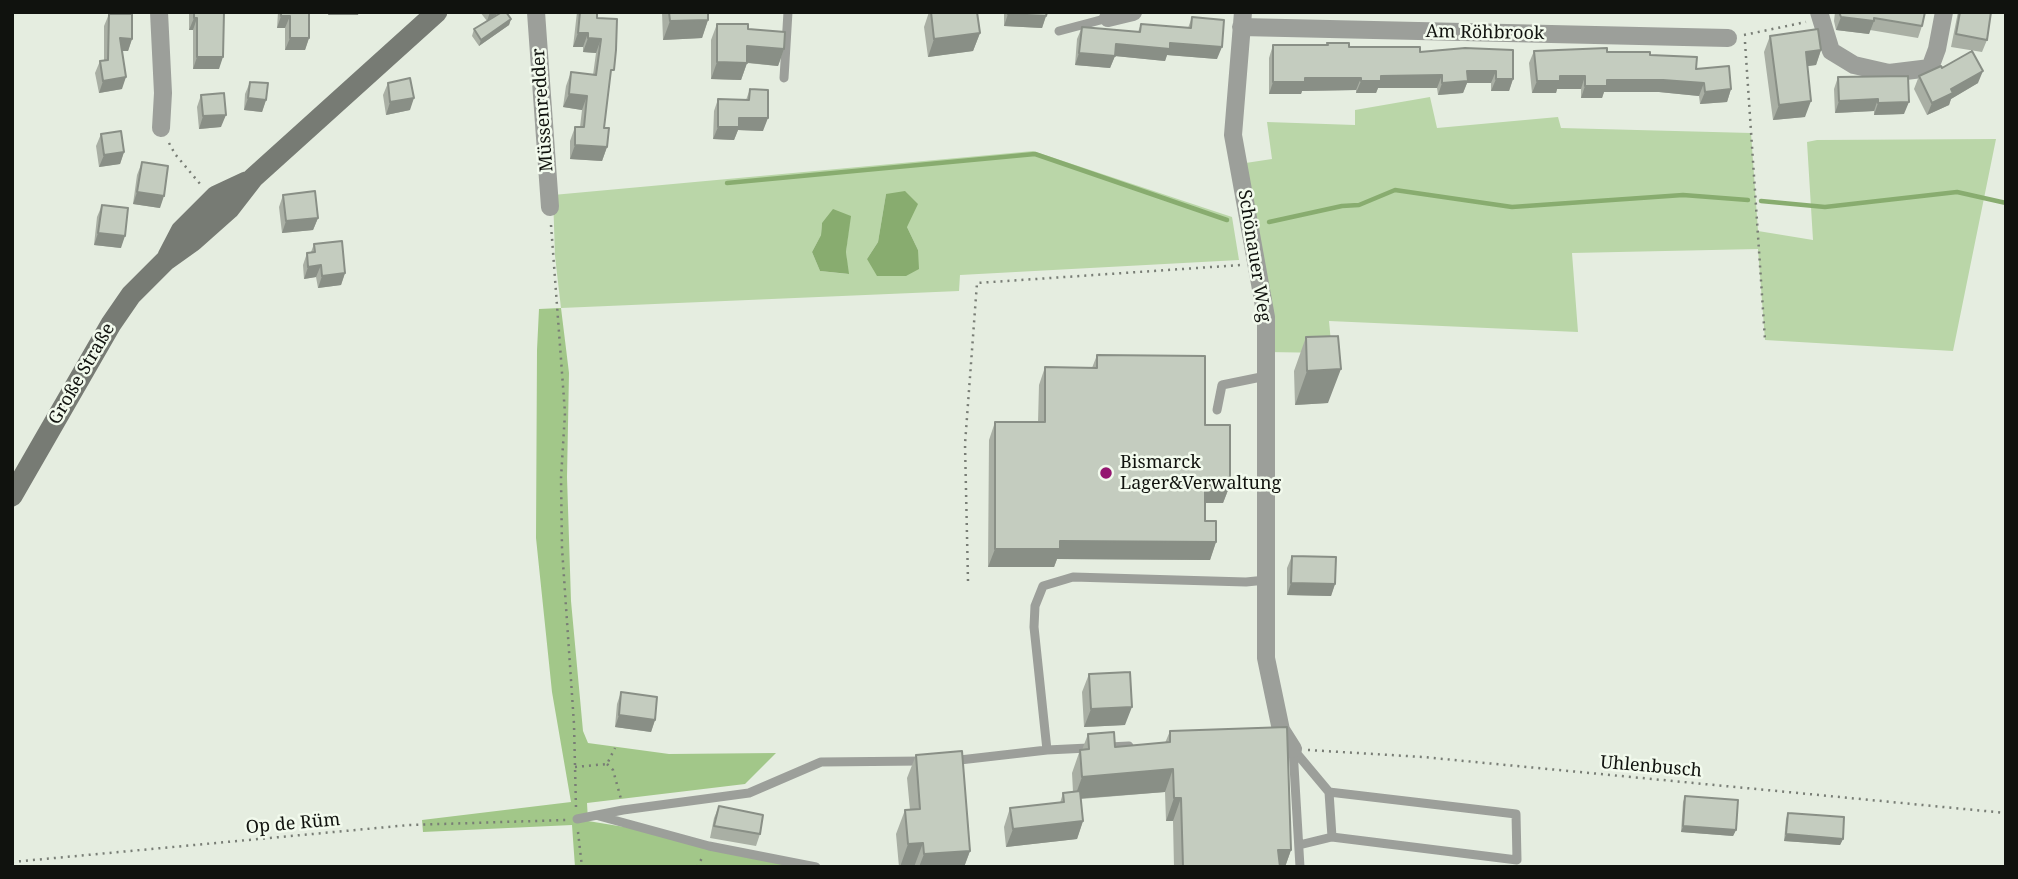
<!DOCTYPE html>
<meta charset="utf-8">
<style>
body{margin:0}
#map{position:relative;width:2018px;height:879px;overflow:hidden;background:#e5ede0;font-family:"Noto Serif",serif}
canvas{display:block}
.frame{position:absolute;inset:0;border:14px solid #10120e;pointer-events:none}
</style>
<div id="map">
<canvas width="2018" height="879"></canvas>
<div class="frame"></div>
</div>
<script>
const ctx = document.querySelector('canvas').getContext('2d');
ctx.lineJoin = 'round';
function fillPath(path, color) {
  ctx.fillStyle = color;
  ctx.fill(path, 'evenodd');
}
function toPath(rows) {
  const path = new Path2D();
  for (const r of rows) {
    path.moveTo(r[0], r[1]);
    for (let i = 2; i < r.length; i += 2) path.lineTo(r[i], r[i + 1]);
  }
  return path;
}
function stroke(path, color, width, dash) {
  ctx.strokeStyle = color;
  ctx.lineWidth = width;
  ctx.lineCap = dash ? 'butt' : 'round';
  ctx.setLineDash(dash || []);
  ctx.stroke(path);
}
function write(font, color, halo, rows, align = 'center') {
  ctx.font = font + ' "Noto Serif",serif';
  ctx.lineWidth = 5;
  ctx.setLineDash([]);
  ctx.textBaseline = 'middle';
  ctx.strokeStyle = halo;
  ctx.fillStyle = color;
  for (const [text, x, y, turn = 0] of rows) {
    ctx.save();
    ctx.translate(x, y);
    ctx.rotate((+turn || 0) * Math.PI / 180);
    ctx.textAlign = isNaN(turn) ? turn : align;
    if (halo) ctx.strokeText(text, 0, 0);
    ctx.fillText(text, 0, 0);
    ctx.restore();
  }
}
fillPath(toPath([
 [1430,97,1437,128,1558,117,1561,128,1751,133,1758,231,1813,240,1807,142,1817,140,1996,139,1953,351,1765,340,1758,249,1572,253,1578,332,1329,321,1332,353,1266,352,1239,164,1272,159,1267,122,1355,125,1355,110],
 [1033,151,1232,217,1239,260,960,275,959,291,561,308,555,256,553,195],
 [886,194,907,227,918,250,867,259,878,242],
 [850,217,846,252,848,274,820,271,812,252,821,235,822,223]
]), '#bad6a8');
fillPath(toPath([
 [561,308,569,373,567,477,571,601,583,731,588,743,669,754,776,753,745,784,587,803,588,821,667,834,817,867,575,867,572,825,423,832,422,820,571,802,552,692,536,538,537,350,539,309]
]), '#a2c789');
fillPath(toPath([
 [905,191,918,204,907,227,918,250,919,269,906,276,877,276,867,259,878,242,886,194],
 [833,209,851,216,846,252,849,274,820,271,812,252,821,235,822,223]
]), '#88ac6f');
stroke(toPath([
 [727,183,1035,154,1227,220],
 [1761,201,1825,207,1957,192,2006,203],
 [1269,222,1342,206,1359,205,1395,190,1512,207,1683,195,1748,200]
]), '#88ac6f', 4.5);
stroke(toPath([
 [1744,35,1806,22],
 [1745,42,1765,340],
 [169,143,175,154,201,185],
 [551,225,565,413,561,478,562,548,574,724,576,808],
 [968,581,965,444,977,283,1241,265],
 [1308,750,1423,757,2006,813],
 [607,764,613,770,621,799],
 [575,767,607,764,615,748],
 [578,832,582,867],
 [12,862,409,825,566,820],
 [697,867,702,858]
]), '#787d75', 2.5, [2, 5]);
stroke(toPath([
 [1059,31,1108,18],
 [784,78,788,12],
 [1217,410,1222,385,1266,376],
 [1293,749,1329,792,1516,814,1517,860,1332,837,1329,792],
 [1293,749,1300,867],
 [1047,750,1034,627,1035,606,1043,586,1073,577,1246,582,1266,580],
 [951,761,1047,750,1129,746],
 [599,816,709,846,816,867],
 [577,819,623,810,749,793,821,762,923,761],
 [1299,845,1332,837]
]), '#9c9f9a', 9);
stroke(toPath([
 [159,12,163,93,161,128],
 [536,12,550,207],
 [1243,12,1233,135,1266,317,1266,658,1281,730,1293,749],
 [1819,12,1831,51,1854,65,1889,73,1930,68,1937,49,1944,12],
 [1108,18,1133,12],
 [1241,27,1728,38]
]), '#9c9f9a', 18);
stroke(toPath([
 [168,256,181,231,216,196,246,182],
 [12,496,111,324,131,295,165,261,193,241,229,209,253,178,437,12]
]), '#777b74', 21);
fillPath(toPath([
 [189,12,224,12,219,69,193,69,193,30,189,30],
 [278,12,309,12,309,38,305,50,285,50,285,28,277,28],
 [480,12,500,12,487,21],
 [577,12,597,12,597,18,610,81,604,128,607,147,602,161,570,159,570,141,575,127,580,127,582,110,563,107,566,86,571,72,593,75,596,53,583,52,583,47,573,47],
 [662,12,708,12,708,20,702,38,663,40],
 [929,12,977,12,980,33,973,51,928,57,924,27],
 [1004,12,1047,12,1046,16,1042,28,1004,26],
 [1835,12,1925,12,1922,26,1918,38,1870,30,1869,34,1836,30,1834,21],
 [1958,12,1991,12,1987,40,1982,52,1951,47],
 [109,14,132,39,128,51,122,51,122,89,99,93,95,73,100,61,104,60,104,26],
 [1192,17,1217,59,1167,55,1165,61,1115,56,1110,68,1075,65,1077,39,1082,27,1138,32,1141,24,1188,28],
 [511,19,509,25,479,46,472,36,474,29],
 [717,24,748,29,784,49,778,66,747,63,741,80,711,79,711,40],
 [1770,36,1821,50,1816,65,1807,66,1805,117,1773,120,1764,52],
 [1327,43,1349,47,1420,52,1465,48,1513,79,1509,91,1491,91,1491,83,1467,83,1463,93,1438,95,1437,88,1378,88,1376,93,1356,93,1356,90,1302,91,1301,94,1269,94,1269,58,1273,45,1327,45],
 [1534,51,1607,52,1696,69,1731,89,1727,102,1700,104,1699,96,1659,92,1604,92,1602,98,1581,98,1581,89,1557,89,1556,93,1532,93,1529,63],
 [1942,68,1978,83,1951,99,1949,105,1927,115,1914,89,1919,76],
 [1838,77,1904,114,1874,115,1874,111,1835,113,1834,89],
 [250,82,266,100,262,112,244,110,245,94],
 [388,83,410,110,386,115,383,95],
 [750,89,763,131,738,130,734,140,713,139,714,111,718,99,746,100],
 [201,95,221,127,199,129,197,107],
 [101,134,124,152,120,164,99,167,96,146],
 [142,162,160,208,133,204,137,175],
 [283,195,318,218,313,230,282,233,279,207],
 [102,205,121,248,94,245,97,217],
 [314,244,345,273,341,285,318,288,316,277,304,279,303,265,307,253,311,252],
 [1306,337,1328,403,1295,405,1294,371],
 [1097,355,1205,425,1230,485,1223,503,1205,503,1205,521,1216,542,1210,560,1057,559,1054,567,988,567,989,440,995,422,1038,422,1039,385,1045,367,1092,368],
 [1292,556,1335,584,1331,596,1287,595,1287,568],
 [1089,674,1125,725,1084,727,1082,692],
 [621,692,655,720,651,732,615,727,617,704],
 [1170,731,1291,850,1285,867,1174,867,1173,821,1166,821,1165,792,1081,799,1083,821,1077,839,1006,847,1004,827,1010,808,1060,803,1063,793,1073,792,1072,773,1080,750,1082,750,1088,734,1115,747,1165,743],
 [916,755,970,851,964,867,899,867,896,834,905,810,910,810,907,778],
 [1685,796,1736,830,1733,836,1681,832,1683,802],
 [719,806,760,834,756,846,710,838,714,818],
 [1788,813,1843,839,1840,845,1784,841,1786,819]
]), '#a9afa4');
fillPath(toPath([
 [329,12,359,12,358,15,328,15],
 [490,12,500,12,487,21],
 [1008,14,1046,16,1042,28,1004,26],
 [281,16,290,16,285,28,277,28],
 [1841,17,1874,21,1869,34,1836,30],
 [194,18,197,18,193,30,189,30],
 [511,19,509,25,479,46,481,40],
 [708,20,702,38,663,40,670,21],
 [578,33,588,33,583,47,573,47],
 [980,33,973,51,928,57,934,39],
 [120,38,132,39,128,51,115,51],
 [290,38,309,38,305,50,285,50],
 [588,38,601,39,596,53,583,52],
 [1170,43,1222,47,1217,59,1167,55,1165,61,1115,56,1110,68,1075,65,1079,53,1116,44],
 [747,46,784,49,778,66,741,62],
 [1821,50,1816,65,1800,67,1806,52],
 [197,57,223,57,219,69,193,69],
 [717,62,747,63,741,80,711,79],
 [1467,71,1496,71,1491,83,1467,83,1463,93,1438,95,1442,83],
 [1983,71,1978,83,1951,99,1949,105,1927,115,1932,103,1951,89],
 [1442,75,1437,88,1378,88,1376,93,1356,93,1361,81,1381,76],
 [1560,76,1585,76,1581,89,1557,89,1556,93,1532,93,1537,81],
 [126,77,122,89,99,93,103,81],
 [1305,78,1361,78,1356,90,1302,91,1301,94,1269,94,1273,82],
 [1496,79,1513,79,1509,91,1491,91],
 [1607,80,1663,80,1704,83,1699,96,1659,92,1604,92,1602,98,1581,98,1585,86],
 [1731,89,1727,102,1700,104,1705,92],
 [569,94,587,96,582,110,563,107],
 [248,98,266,100,262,112,244,110],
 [414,98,410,110,386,115,390,102],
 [1878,99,1874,111,1835,113,1839,101],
 [1811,101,1805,117,1773,120,1779,105],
 [1909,102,1904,114,1874,115,1878,103],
 [226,115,221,127,199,129,203,116],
 [739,118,768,118,763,131,738,130,734,140,713,139,718,127],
 [575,145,607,147,602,161,570,159],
 [124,152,120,164,99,167,104,155],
 [137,192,164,196,160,208,133,204],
 [318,218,313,230,282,233,286,221],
 [98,233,125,236,121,248,94,245],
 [321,265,316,277,304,279,308,267],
 [345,273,341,285,318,288,322,276],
 [1341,369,1328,403,1295,405,1307,371],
 [1205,484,1230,485,1223,503,1198,503],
 [1060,541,1216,542,1210,560,1057,559,1054,567,988,567,995,549],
 [1291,583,1335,584,1331,596,1287,595],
 [1132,707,1125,725,1084,727,1091,709],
 [619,715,655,720,651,732,615,727],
 [1173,769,1165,792,1074,799,1082,777],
 [1174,798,1181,798,1173,821,1166,821],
 [1083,821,1077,839,1006,847,1013,829],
 [1683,826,1736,830,1733,836,1681,832],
 [1786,834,1843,839,1840,845,1784,841],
 [923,843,914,867,900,867,908,844],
 [1278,850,1291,850,1285,867,1272,867],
 [970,851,964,867,919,867,924,854]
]), '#898f86');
const building = toPath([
 [194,12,224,12,223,57,197,57,197,18,194,18,194,12],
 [281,12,309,12,309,38,290,38,290,16,281,16,281,12],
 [502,12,506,12,511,19,481,40,474,29,502,12],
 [580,12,597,12,597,18,617,19,616,50,614,70,611,70,604,128,609,128,607,147,575,145,575,127,584,127,587,96,569,94,571,72,596,75,601,39,588,38,588,33,578,33,580,12],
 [669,12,708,12,708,20,670,21,669,12],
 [931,12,977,12,980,33,934,39,931,12],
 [1008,12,1047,12,1046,16,1008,14,1008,12],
 [1839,12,1925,12,1922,26,1874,18,1874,21,1841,17,1839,12],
 [1960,12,1991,12,1987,40,1956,34,1960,12],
 [109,14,132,14,132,39,120,38,126,77,103,81,100,61,108,60,109,14],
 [1192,17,1224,20,1222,47,1170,43,1170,49,1116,44,1115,56,1079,53,1082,27,1140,32,1141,24,1191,28,1192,17],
 [717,24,748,24,748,29,785,32,784,49,747,46,747,63,717,62,717,24],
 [1818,29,1821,50,1806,52,1811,101,1779,105,1770,36,1818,29],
 [1327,43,1349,43,1349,47,1420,47,1420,52,1465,48,1513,50,1513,79,1496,79,1496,71,1467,71,1468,81,1442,83,1442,75,1381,76,1381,81,1361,81,1361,78,1305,78,1305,82,1273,82,1273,45,1328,45,1327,43],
 [1607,48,1607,52,1650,52,1650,55,1697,57,1696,69,1729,66,1731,89,1705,92,1704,83,1663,80,1607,80,1607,86,1585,86,1585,76,1560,76,1560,81,1537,81,1534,51,1607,48],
 [1972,51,1983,71,1951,89,1953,93,1932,103,1919,76,1941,66,1942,68,1972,51],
 [1908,76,1909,102,1878,103,1878,99,1839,101,1838,77,1908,76],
 [410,78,414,98,390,102,388,83,410,78],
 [250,82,268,83,266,100,248,98,250,82],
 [750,89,768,90,768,118,739,118,739,127,718,127,718,99,749,100,750,89],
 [224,93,226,115,203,116,201,95,224,93],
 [121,131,124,152,104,155,101,134,121,131],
 [142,162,168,166,164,196,137,192,142,162],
 [315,191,318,218,286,221,283,195,315,191],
 [102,205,128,208,125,236,98,233,102,205],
 [342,241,345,273,322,276,321,265,308,267,307,253,315,252,314,244,342,241],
 [1338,336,1341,369,1307,371,1306,337,1338,336],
 [1097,355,1205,356,1205,425,1230,425,1230,485,1205,484,1205,521,1216,521,1216,542,1060,541,1060,549,995,549,995,422,1045,422,1045,367,1097,368,1097,355],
 [1292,556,1336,557,1335,584,1291,583,1292,556],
 [1130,672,1132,707,1091,709,1089,674,1130,672],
 [621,692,657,697,655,720,619,715,621,692],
 [1287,727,1291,850,1278,850,1280,867,1183,867,1181,798,1174,798,1173,769,1082,777,1080,750,1089,749,1088,734,1114,732,1115,747,1170,742,1170,731,1287,727],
 [962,751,970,851,924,854,923,843,908,844,905,810,920,809,916,755,962,751],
 [1080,791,1083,821,1013,829,1010,808,1064,802,1063,793,1080,791],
 [1685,796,1738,800,1736,830,1683,826,1685,796],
 [719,806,763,815,760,834,714,826,719,806],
 [1788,813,1844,817,1843,839,1786,834,1788,813]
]);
fillPath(building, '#c4ccbf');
stroke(building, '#898f86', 2);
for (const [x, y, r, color] of [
 [1106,473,7,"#941670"]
]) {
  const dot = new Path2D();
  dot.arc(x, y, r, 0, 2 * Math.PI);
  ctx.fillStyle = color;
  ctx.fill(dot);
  stroke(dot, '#f2faed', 2.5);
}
write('18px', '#10120e', '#f2faed', [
 ["Am Röhbrook",1485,33,1],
 ["Müssenredder",543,110,-94],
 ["Schönauer Weg",1254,256,81],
 ["Große Straße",82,374,-60],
 ["Uhlenbusch",1651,767,5],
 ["Op de Rüm",293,824,-5]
]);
write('18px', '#10120e', '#f2faed', [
 ["Bismarck",1120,463],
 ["Lager&Verwaltung",1120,484]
], 'left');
</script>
